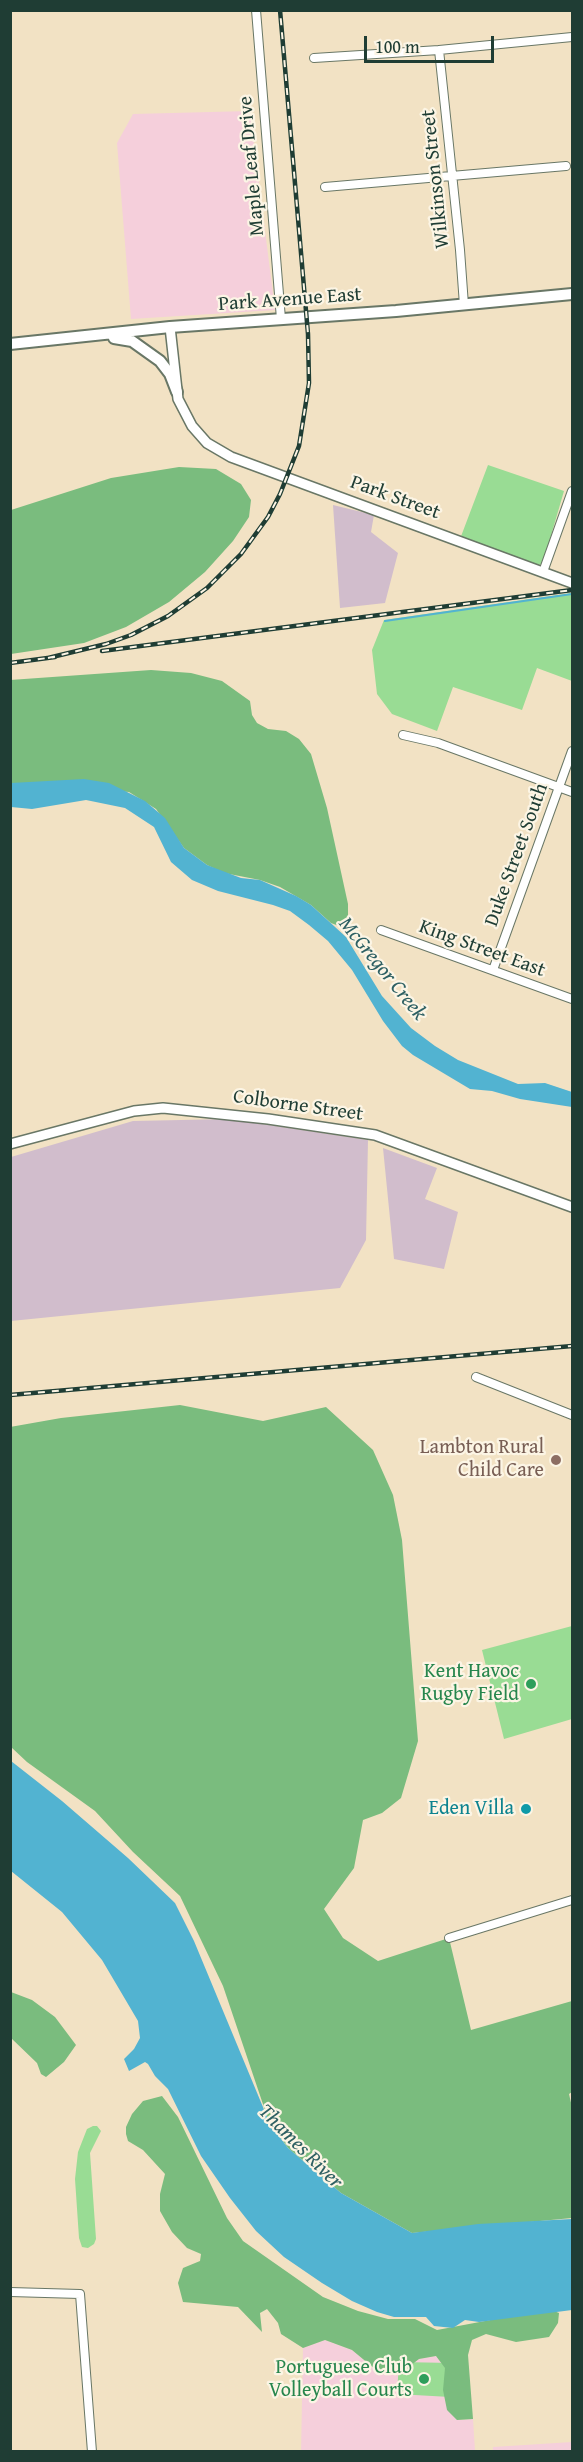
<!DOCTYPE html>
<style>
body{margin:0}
#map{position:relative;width:583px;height:2462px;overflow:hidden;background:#f2e2c4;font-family:"Gentium Book Plus",serif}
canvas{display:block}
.frame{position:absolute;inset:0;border:12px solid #1f3d34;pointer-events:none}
.scale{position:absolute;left:364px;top:36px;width:130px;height:27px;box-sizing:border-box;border:3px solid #1f3d34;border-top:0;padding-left:8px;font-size:18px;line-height:21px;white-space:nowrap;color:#1f3d34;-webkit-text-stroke:4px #fcf5e5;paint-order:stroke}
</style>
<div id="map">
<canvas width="583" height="2462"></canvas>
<div class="frame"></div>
<div class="scale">100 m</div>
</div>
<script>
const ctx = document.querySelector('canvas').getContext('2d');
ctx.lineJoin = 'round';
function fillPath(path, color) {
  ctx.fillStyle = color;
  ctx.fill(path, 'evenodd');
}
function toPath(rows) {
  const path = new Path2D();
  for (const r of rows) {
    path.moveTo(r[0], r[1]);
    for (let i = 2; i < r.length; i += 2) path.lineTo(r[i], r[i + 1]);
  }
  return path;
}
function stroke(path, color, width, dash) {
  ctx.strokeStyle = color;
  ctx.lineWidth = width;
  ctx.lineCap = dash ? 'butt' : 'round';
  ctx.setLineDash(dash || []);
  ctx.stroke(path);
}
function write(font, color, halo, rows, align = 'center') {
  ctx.font = font + ' "Gentium Book Plus",serif';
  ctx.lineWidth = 4.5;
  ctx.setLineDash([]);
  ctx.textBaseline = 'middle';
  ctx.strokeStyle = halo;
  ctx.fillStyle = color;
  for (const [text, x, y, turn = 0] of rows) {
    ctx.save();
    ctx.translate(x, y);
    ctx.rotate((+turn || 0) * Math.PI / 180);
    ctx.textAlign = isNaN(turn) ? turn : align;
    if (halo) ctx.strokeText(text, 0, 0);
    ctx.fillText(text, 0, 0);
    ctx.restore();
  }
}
fillPath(toPath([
 [250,111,275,310,131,319,117,143,133,114],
 [325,2340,352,2350,381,2374,406,2369,419,2359,436,2356,445,2368,457,2420,473,2419,475,2451,301,2452,303,2348],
 [572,2442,572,2451,493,2451,493,2447]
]), '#f5cfdb');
fillPath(toPath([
 [333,505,374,515,371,532,398,553,385,603,340,608],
 [229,1119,368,1140,366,1240,340,1288,11,1321,11,1157,133,1121],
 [383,1148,437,1168,425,1199,458,1212,444,1269,394,1259]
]), '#d1bdcc');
fillPath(toPath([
 [488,465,564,491,543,563,537,566,460,539],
 [572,593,572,681,537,668,522,710,453,687,437,731,392,714,377,694,372,650,384,620],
 [572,1626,572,1719,504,1739,482,1650],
 [93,2126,97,2126,101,2131,90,2153,96,2239,94,2244,88,2248,82,2247,79,2238,75,2179,78,2152,87,2129],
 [399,2362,452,2363,450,2397,397,2394]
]), '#99dc94');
fillPath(toPath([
 [179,467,216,469,241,484,251,500,249,517,233,541,205,572,169,602,126,627,84,643,11,654,11,510,111,478],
 [151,670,191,673,222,681,250,701,252,715,257,723,268,729,286,731,299,739,311,754,327,808,348,904,348,918,344,924,339,926,331,923,311,905,280,887,260,880,224,873,207,865,184,848,156,809,129,792,11,783,10,680],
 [180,1405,263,1421,326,1407,373,1450,393,1495,402,1540,418,1741,401,1798,382,1813,363,1820,354,1868,324,1909,343,1938,378,1961,449,1938,471,2030,572,2001,572,2092,569,2094,572,2107,572,2218,412,2233,341,2193,288,2148,268,2119,223,1986,180,1896,133,1852,95,1811,27,1762,11,1747,10,1427,61,1418],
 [11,1992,32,2000,55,2017,76,2045,64,2062,46,2077,41,2074,37,2063,11,2038],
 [162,2096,178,2117,227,2218,243,2241,323,2297,358,2311,388,2319,415,2319,437,2330,549,2309,559,2313,558,2323,549,2337,516,2342,486,2334,472,2340,468,2355,473,2419,457,2420,447,2410,443,2390,445,2368,436,2356,419,2359,406,2369,381,2374,352,2350,325,2340,303,2348,281,2334,278,2323,267,2309,260,2313,262,2332,238,2307,183,2302,178,2283,183,2268,200,2261,201,2254,187,2248,172,2232,160,2211,160,2194,165,2174,143,2150,128,2141,126,2134,126,2127,132,2114,143,2101]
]), '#7abc7e');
fillPath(toPath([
 [84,779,109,783,145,801,165,818,184,848,207,865,241,878,260,880,296,896,311,905,346,937,382,996,411,1028,435,1046,458,1060,518,1084,545,1083,572,1092,572,1107,520,1099,492,1091,470,1089,413,1055,402,1046,383,1021,352,970,328,941,309,925,290,911,273,905,218,891,192,880,171,862,154,827,125,808,86,800,32,809,11,807,11,783],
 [11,1761,62,1801,128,1858,175,1903,194,1941,270,2124,288,2148,341,2193,412,2233,478,2224,572,2219,572,2310,479,2322,465,2320,453,2328,434,2326,426,2317,394,2317,377,2312,352,2301,322,2283,284,2257,256,2231,230,2198,201,2156,168,2089,155,2076,148,2064,145,2062,129,2071,124,2059,134,2049,140,2038,138,2021,102,1960,62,1912,11,1871]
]), '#52b3d1');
stroke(toPath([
 [385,621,572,594]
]), '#52b3d1', 2);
const minor = toPath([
 [256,10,281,319],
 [439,50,460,250,464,305],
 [314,58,439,50,572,37],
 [325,187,566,166],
 [543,572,572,491],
 [403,735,438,743,572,792],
 [381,930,572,999],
 [493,970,572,751],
 [476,1377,572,1415],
 [449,1938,572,1900],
 [10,2292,80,2294,92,2452]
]);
const tertiary = toPath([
 [170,327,178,399,192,426,207,443,231,457,572,583],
 [10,1144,134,1111,163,1108,268,1119,375,1135,572,1207]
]);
const secondary = toPath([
 [114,338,132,341,160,361,170,374,177,392],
 [10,344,170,327,396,311,572,294]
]);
stroke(minor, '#697766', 10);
stroke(tertiary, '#697766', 12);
stroke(secondary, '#697766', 14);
stroke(minor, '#fff', 8);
stroke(tertiary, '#fff', 9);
stroke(secondary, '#fff', 10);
const rail = toPath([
 [102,651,572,590],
 [48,658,106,644,131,635,168,616,207,588,241,554,268,517,280,494,299,446,309,383,308,334,280,10],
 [10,663,55,657],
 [10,1395,572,1346]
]);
stroke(rail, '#1f3d34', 4.5);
stroke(rail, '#fcf5e5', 2, [7]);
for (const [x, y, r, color] of [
 [556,1460,6,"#8d6e63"],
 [531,1684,6,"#2e9e5b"],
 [526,1809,6,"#0f9aa8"],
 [424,2379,6,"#2e9e5b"]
]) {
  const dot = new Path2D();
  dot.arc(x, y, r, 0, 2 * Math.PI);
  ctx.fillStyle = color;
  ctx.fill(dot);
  stroke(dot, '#fcf5e5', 2);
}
write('20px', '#1f3d34', '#fcf5e5', [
 ["Maple Leaf Drive",252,166,-95],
 ["Wilkinson Street",436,179,-96],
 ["Park Avenue East",290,300,-4],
 ["Park Street",395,498,20],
 ["Duke Street South",517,855,-70],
 ["King Street East",482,949,20],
 ["Colborne Street",298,1106,8]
]);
write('20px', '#785e54', '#fcf5e5', [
 ["Lambton Rural",544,1448],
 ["Child Care",544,1471]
], 'right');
write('20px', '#27864d', '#fcf5e5', [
 ["Kent Havoc",519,1672],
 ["Rugby Field",519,1695],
 ["Portuguese Club",412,2368],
 ["Volleyball Courts",412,2391]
], 'right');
write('20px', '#0d838f', '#fcf5e5', [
 ["Eden Villa",514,1809]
], 'right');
write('italic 21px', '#2e6063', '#fcf5e5', [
 ["McGregor Creek",382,969,51],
 ["Thames River",300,2147,45]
]);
</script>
